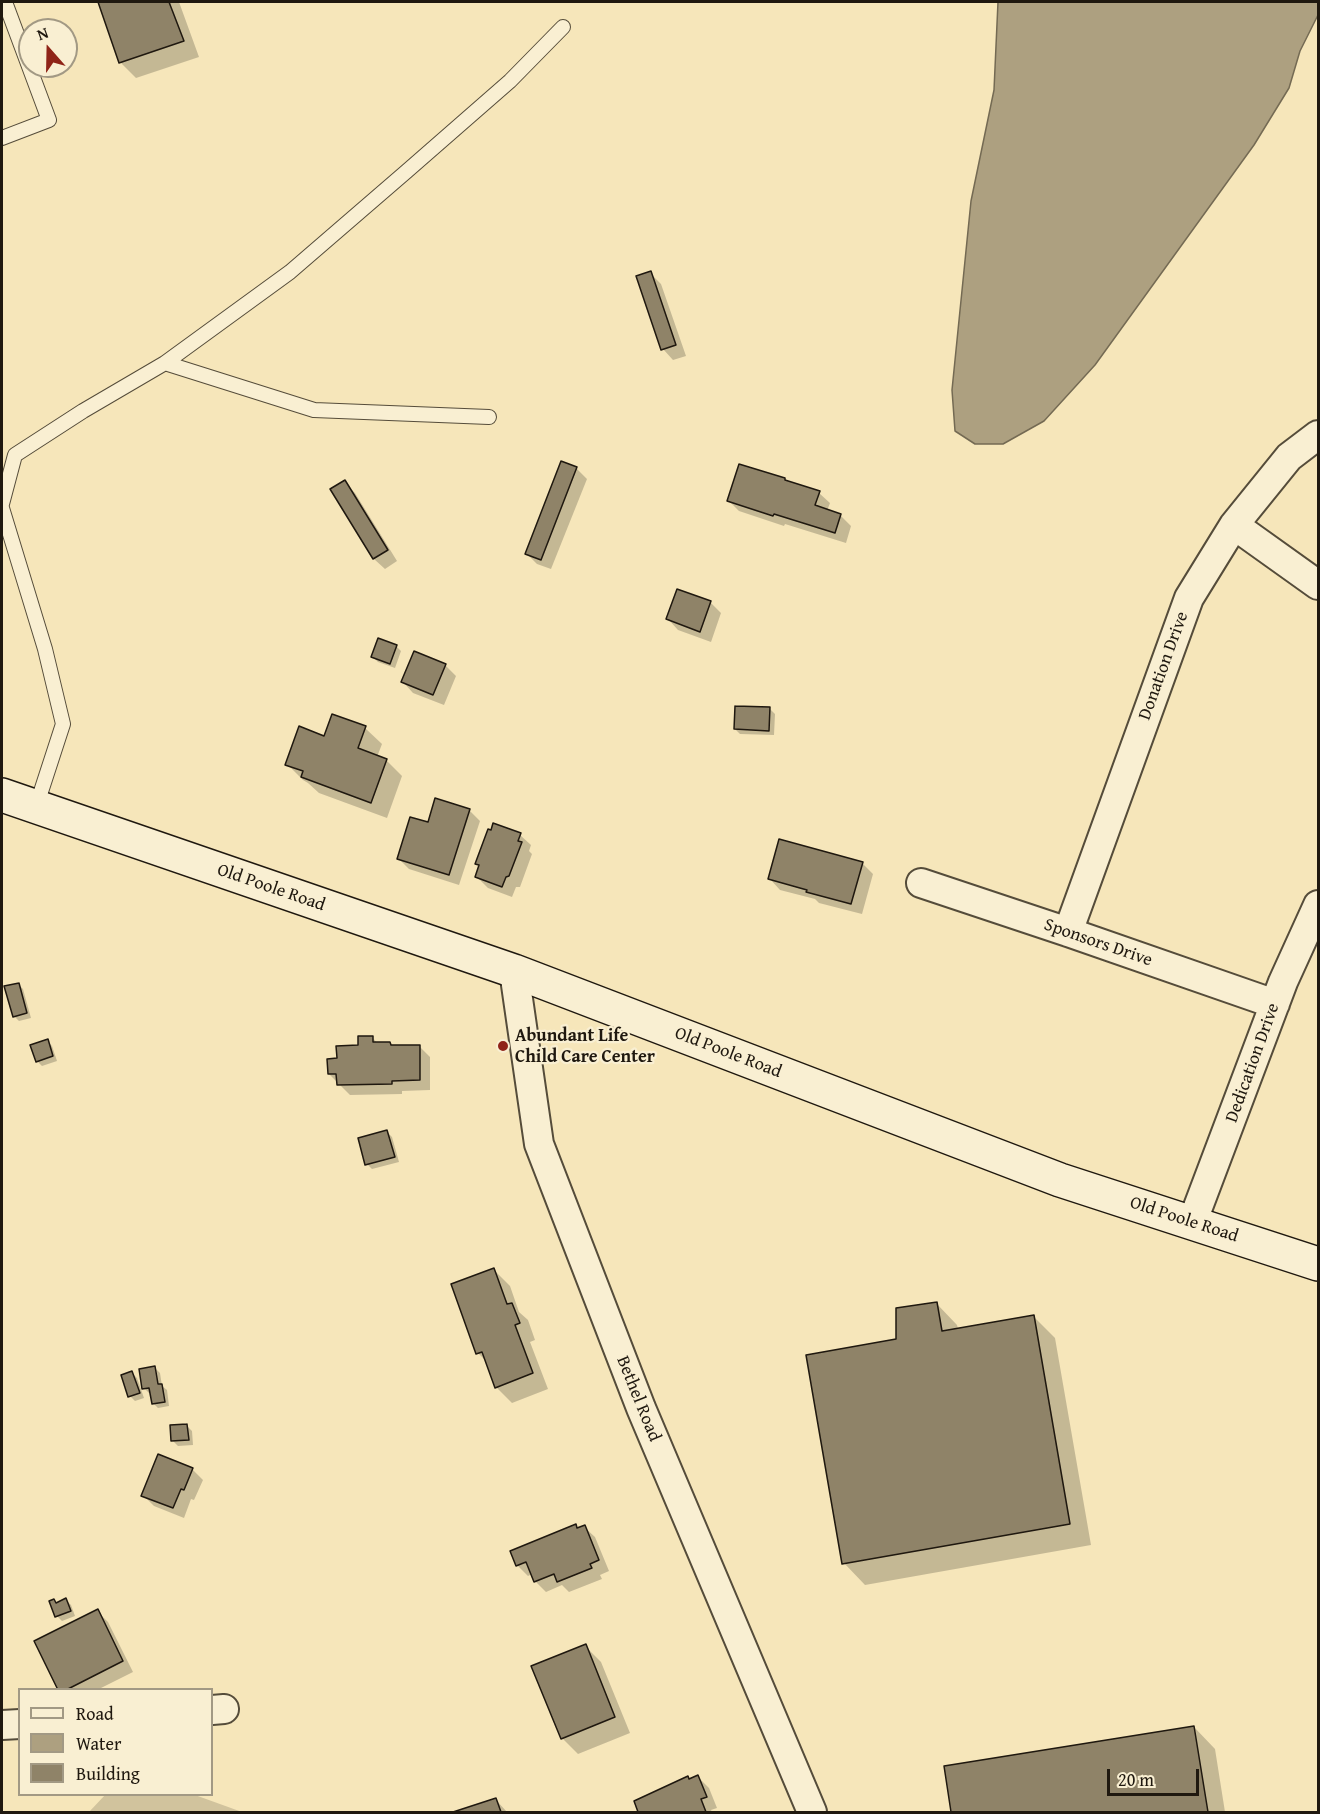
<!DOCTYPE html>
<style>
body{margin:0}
#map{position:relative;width:1320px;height:1814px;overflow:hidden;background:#f6e6ba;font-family:"Gentium Book Plus",serif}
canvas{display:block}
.frame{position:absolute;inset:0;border:3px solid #1f180f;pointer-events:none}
.legend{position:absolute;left:18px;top:1688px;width:195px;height:108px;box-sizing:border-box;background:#f9efd2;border:2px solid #a29984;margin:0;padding:8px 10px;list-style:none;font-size:18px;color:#1f180f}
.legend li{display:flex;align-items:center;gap:12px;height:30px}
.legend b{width:30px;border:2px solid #a29984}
.north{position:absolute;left:18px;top:18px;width:60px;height:60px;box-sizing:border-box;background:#f9efd2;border:2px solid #a29984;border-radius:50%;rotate:340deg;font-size:16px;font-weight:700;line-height:24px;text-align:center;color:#1f180f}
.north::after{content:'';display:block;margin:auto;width:21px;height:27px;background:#8f2418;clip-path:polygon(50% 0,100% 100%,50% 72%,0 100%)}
.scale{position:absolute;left:1107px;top:1769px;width:92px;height:27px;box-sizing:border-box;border:3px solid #1f180f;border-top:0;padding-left:8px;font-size:18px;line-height:21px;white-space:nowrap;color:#1f180f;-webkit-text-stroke:4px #f9efd2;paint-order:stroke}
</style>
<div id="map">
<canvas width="1320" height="1814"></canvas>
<div class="frame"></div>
<ul class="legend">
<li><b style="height:8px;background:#f9efd2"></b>Road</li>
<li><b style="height:16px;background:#ada080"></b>Water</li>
<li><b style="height:16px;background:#8f8368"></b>Building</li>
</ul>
<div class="north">N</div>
<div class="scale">20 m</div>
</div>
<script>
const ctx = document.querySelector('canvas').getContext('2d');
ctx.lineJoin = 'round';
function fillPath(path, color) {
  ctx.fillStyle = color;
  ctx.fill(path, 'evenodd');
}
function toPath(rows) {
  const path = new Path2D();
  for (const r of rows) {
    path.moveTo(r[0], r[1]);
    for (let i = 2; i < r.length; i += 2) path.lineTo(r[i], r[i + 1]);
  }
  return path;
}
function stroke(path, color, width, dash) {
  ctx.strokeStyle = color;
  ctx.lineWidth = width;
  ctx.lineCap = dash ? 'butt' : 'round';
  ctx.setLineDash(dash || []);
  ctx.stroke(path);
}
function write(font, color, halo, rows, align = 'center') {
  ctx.font = font + ' "Gentium Book Plus",serif';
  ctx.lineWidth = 4.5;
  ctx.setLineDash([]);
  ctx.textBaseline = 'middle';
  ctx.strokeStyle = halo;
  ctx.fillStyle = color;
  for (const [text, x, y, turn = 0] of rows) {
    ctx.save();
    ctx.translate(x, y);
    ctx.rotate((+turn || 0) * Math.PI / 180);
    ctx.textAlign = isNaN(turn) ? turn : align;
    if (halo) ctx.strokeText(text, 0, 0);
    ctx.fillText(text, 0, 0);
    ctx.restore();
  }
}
fillPath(toPath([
 [106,1794,195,1795,242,1812,89,1812]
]), '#d1c39d');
const water = toPath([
 [998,2,1318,2,1318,15,1300,51,1289,88,1254,145,1095,365,1044,421,1003,444,975,444,955,431,952,390,971,201,994,90,998,2]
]);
fillPath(water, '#ada080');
stroke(water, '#746a53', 1.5);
fillPath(toPath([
 [99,2,179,2,199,57,136,78,120,62],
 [650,273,661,284,686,356,673,360,663,349],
 [576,468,587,479,551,569,537,564,526,553],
 [785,479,788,483,819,493,830,503,827,511,840,515,851,526,846,543,785,524,784,526,739,511,728,500],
 [344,482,355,493,397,561,385,569,374,559,332,489],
 [710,602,721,613,711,642,678,630,668,619],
 [396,646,401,651,395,668,378,662,373,657],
 [445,665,456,676,444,705,413,693,403,682],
 [770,709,775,714,774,735,740,734,735,729],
 [365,728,382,744,377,757,386,760,402,776,387,818,319,793,308,783,303,780,287,764,325,738],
 [469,810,480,821,459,885,409,869,398,858],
 [520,835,531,845,529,851,532,854,520,887,516,887,512,897,488,888,477,877,480,867,476,864],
 [862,863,873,874,862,914,819,903,815,899,780,890,770,879],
 [18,984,23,989,31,1018,19,1021,14,1016],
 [372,1037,378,1044,390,1043,393,1047,419,1046,430,1057,430,1090,402,1091,402,1094,350,1095,329,1074,339,1060],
 [47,1041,52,1046,57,1061,42,1066,37,1061],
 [387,1132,392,1137,399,1162,372,1169,367,1164],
 [494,1270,510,1286,519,1312,528,1320,535,1340,530,1342,548,1389,512,1403,496,1387,487,1362,478,1353],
 [936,1303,957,1325,958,1329,1034,1317,1055,1338,1091,1545,865,1585,844,1563,897,1341],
 [155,1368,160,1373,162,1386,167,1390,169,1406,158,1408,153,1403,152,1393,149,1393,144,1388],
 [132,1373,137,1378,144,1398,135,1401,130,1396],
 [187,1426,192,1431,193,1445,178,1446,173,1441],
 [192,1469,203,1480,194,1500,191,1499,184,1518,154,1506,143,1495],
 [576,1526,579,1529,584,1527,595,1537,609,1571,600,1575,602,1579,569,1592,562,1585,546,1592,535,1581,532,1574,528,1576,517,1565],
 [66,1600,71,1605,75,1616,62,1621,57,1616,54,1601,57,1604],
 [97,1611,108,1622,133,1672,97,1690,60,1690],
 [585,1646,601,1662,630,1733,578,1754,562,1738],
 [1194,1727,1215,1749,1225,1812,953,1812,945,1767],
 [698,1777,709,1788,717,1808,711,1810,712,1812,640,1812,635,1802],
 [496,1800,507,1812,458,1812]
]), '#0003');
const building = toPath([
 [98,2,169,2,184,41,119,63,98,2],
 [651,271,676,345,661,350,636,276,651,271],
 [561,461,577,467,541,560,525,554,561,461],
 [739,464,785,478,785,480,820,491,815,505,841,514,835,533,774,514,773,516,727,501,739,464],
 [345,480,388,550,373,559,330,489,345,480],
 [677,589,711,601,700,632,666,619,677,589],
 [378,638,397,645,390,664,371,657,378,638],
 [414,651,446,664,433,695,401,682,414,651],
 [735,706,770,707,769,731,734,729,735,706],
 [332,714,366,726,358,748,387,759,371,803,301,777,303,771,285,765,299,726,324,736,332,714],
 [435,798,470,809,449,875,397,859,410,817,428,822,435,798],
 [493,823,521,833,518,841,522,842,509,876,506,877,502,887,475,877,479,865,475,864,488,829,491,830,493,823],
 [779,839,863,862,851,904,806,892,807,890,768,879,779,839],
 [19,983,27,1013,13,1017,4,986,19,983],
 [358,1036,373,1036,373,1042,390,1042,391,1045,420,1045,420,1080,392,1081,392,1084,337,1085,336,1074,328,1074,327,1059,337,1058,336,1046,358,1045,358,1036],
 [48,1039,53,1056,36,1062,30,1045,48,1039],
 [387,1130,395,1157,365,1165,358,1138,387,1130],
 [494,1268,507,1304,512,1303,520,1323,515,1325,533,1373,495,1388,482,1352,476,1354,451,1284,494,1268],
 [937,1302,942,1331,1034,1315,1070,1524,842,1564,806,1355,896,1339,896,1308,937,1302],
 [155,1366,158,1384,162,1384,165,1402,152,1404,149,1388,142,1389,139,1369,155,1366],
 [132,1371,140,1393,128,1397,121,1375,132,1371],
 [187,1424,189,1440,171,1441,170,1425,187,1424],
 [158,1454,193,1468,184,1490,181,1489,173,1508,141,1496,158,1454],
 [576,1524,577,1528,585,1525,599,1560,590,1564,592,1568,557,1582,554,1574,534,1582,526,1562,516,1566,510,1551,576,1524],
 [66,1598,71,1611,55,1617,49,1601,54,1599,56,1603,66,1598],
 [98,1609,123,1661,66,1690,58,1690,34,1641,98,1609],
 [586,1644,615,1717,561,1739,531,1666,586,1644],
 [1194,1726,1208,1812,951,1812,944,1766,1194,1726],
 [698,1775,707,1797,701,1799,706,1812,638,1812,634,1801,688,1776,689,1779,698,1775],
 [496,1798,501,1812,453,1812,496,1798]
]);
fillPath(building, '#8f8368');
stroke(building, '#1f180f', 1.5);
const lane = toPath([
 [2,138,49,120,5,2],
 [165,363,290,272,407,171,510,81,563,27],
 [2,504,15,455,83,411,165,363,314,410,489,417],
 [2,508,45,649,63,724,36,807]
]);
const street = toPath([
 [1234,525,1318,585],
 [921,883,1068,932,1275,1004],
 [1068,932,1189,598,1234,525,1289,457,1318,435],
 [514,971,539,1144,641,1408,812,1812],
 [1192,1223,1283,982,1318,905],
 [212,1710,224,1709],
 [2,1725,20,1724]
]);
const secondary = toPath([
 [2,795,514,971,1060,1180,1318,1264]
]);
stroke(lane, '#554c3a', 16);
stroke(street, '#554c3a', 32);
stroke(secondary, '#1f180f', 36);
stroke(lane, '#f9efd2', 14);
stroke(street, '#f9efd2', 28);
stroke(secondary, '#f9efd2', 33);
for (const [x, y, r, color] of [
 [503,1046,6,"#8f2418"]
]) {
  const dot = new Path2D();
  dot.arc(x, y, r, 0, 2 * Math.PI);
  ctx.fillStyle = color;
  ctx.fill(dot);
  stroke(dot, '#f9efd2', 2);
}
write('18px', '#1f180f', '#f9efd2', [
 ["Donation Drive",1164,666,-70],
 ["Old Poole Road",271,888,19],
 ["Sponsors Drive",1098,943,19],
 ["Old Poole Road",728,1053,21],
 ["Dedication Drive",1253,1063,-70],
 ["Old Poole Road",1184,1220,18],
 ["Bethel Road",638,1399,68]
]);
write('bold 18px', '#1f180f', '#f9efd2', [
 ["Abundant Life",515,1036],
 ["Child Care Center",515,1057]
], 'left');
</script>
